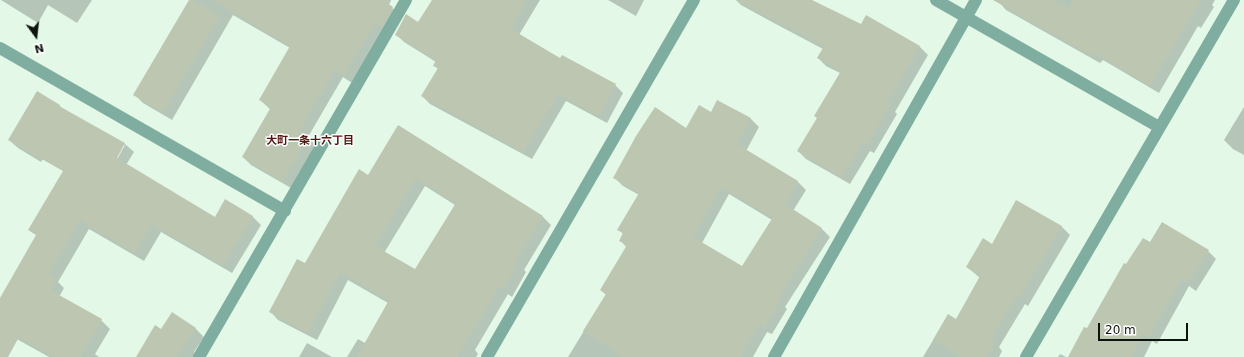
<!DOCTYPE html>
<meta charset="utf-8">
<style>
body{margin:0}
#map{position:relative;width:1244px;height:357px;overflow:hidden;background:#e3f8e7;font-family:"DejaVu Sans",sans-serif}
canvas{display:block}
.north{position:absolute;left:16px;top:16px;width:40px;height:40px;-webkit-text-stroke:3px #fff;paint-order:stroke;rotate:165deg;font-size:11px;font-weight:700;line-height:16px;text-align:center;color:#0d140e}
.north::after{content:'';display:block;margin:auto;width:14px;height:18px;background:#0d140e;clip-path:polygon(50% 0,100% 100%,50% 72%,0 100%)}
.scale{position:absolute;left:1098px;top:323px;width:90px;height:18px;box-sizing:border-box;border:2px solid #0d140e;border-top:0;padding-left:5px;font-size:12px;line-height:14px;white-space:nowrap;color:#0d140e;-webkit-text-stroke:3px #fff;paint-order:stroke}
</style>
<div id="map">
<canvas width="1244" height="357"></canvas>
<div class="north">N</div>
<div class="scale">20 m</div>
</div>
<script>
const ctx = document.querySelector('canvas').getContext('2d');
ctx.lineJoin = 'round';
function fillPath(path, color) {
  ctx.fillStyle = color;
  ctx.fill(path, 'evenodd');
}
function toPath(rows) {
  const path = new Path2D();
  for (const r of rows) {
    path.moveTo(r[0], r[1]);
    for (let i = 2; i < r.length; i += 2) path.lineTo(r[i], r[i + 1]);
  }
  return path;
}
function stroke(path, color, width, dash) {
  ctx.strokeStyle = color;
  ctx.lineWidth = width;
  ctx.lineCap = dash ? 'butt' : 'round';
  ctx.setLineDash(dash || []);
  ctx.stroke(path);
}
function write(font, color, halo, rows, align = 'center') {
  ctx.font = font + ' "DejaVu Sans","Noto Sans JP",sans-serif';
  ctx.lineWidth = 3;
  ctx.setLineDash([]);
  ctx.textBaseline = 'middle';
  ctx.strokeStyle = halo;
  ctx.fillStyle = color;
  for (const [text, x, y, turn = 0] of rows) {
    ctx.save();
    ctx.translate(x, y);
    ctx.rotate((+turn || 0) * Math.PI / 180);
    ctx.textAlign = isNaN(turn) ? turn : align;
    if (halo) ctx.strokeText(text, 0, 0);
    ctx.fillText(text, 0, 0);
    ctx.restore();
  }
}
fillPath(toPath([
 [1,0,92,0,77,23,48,5,38,23],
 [190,0,391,0,389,5,401,16,352,83,343,77,308,137,317,146,291,188,251,165,243,157,271,110,260,100,290,48,233,15,172,120,143,103,135,95],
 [433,0,540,0,519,35,560,60,615,85,623,93,607,123,566,101,532,159,430,104,422,96,438,69,434,65,436,62,404,42,396,34,419,23],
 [608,0,644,0,636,16],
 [736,0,810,0,861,26,866,16,920,47,928,55,895,112,897,114,874,153,870,151,850,184,806,159,798,151,818,118,840,73,826,66,818,58,823,49,772,22,741,5],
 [997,0,1215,0,1212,5,1214,7,1201,28,1198,26,1159,93,1103,60,1100,63,1006,10],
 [717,101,751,119,759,127,746,151,798,182,806,190,793,211,822,229,830,237,785,307,787,309,772,334,767,332,753,357,568,357,606,295,601,290,627,248,620,240,623,234,619,229,639,195,623,186,615,178,711,113],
 [729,194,772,220,743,267,702,243],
 [59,105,69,116,41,162,18,148,9,140],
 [1244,107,1244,155,1233,149,1224,140],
 [399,126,543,217,551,225,524,270,526,272,512,297,508,294,475,350,478,354,476,357,347,357,358,339,365,343,388,303,348,280,317,340,278,320,270,311,369,176],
 [425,186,455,205,415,271,384,253],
 [98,129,125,144,134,152,126,165,215,218,252,216,261,225,232,273,161,232,144,261,89,229,58,282,64,288,59,297,101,320,110,329,95,354,99,357,49,357,13,337,0,315,0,300],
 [123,145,125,145,115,163,113,162],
 [1061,226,1070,235,1028,306,1025,304,999,347,1002,351,999,357,923,357,948,315,956,320,980,278,967,267,993,245],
 [1208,251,1216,259,1196,291,1189,286,1157,344,1152,341,1144,357,1069,357,1088,330,1127,266],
 [195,328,204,337,194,352,196,355,195,357,137,357,162,331],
 [307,343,332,357,299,357],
 [1060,354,1066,357,1058,357]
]), '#0003');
fillPath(toPath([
 [189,0,192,0,220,16,163,112,133,95],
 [213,0,389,0,387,3,393,7,382,27,375,23,344,75,334,70,299,131,309,137,283,181,242,157,271,107,259,100,290,46],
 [432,0,527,0,511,29,560,58,562,55,616,84,599,116,558,94,523,152,421,96,438,68,433,66,436,60,395,35,406,14,418,22],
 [736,0,812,0,861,24,866,15,920,46,887,104,890,105,866,146,862,143,842,177,797,151,817,118,814,116,841,71,817,58,824,46],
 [993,0,1052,0,1069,9,1074,0,1201,0,1150,86,1094,52,1092,56],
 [37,91,60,105,59,106,125,143,117,158,215,217,225,199,253,216,223,265,152,224,135,253,80,220,49,274,56,279,50,290,102,319,80,357,54,357,19,337,8,357,0,357,0,298,36,235,28,230,63,171,8,140],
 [717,100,751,118,737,144,798,181,785,204,822,228,778,299,780,301,764,327,759,324,740,357,624,357,583,331,606,294,600,290,627,245,619,241,623,233,617,230,639,193,613,178,636,136,655,107,686,128,699,105,711,112],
 [721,187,773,217,742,266,693,237],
 [398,125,543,216,515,261,518,263,503,289,499,287,457,357,357,357,389,300,340,272,308,333,269,312,297,259,305,263,359,169,368,175],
 [416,178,456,203,415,269,375,246],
 [1016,200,1062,226,1019,298,1016,296,991,339,995,342,986,357,962,357,933,340,948,314,956,319,980,276,966,267,983,238,992,244],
 [1162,222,1209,250,1188,283,1181,279,1149,337,1144,334,1131,357,1068,357,1084,327,1087,328,1124,263,1126,264,1143,238,1150,242],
 [172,312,196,328,176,357,136,357,155,325,161,329]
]), '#bdc6b0');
stroke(toPath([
 [936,0,1159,127],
 [0,48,285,211],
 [199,357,406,0],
 [487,357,694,0],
 [774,357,976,0],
 [1026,357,1234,0]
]), '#7faea0', 12);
write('bold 11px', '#581411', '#fff', [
 ["大町一条十六丁目",310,141]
]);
</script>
